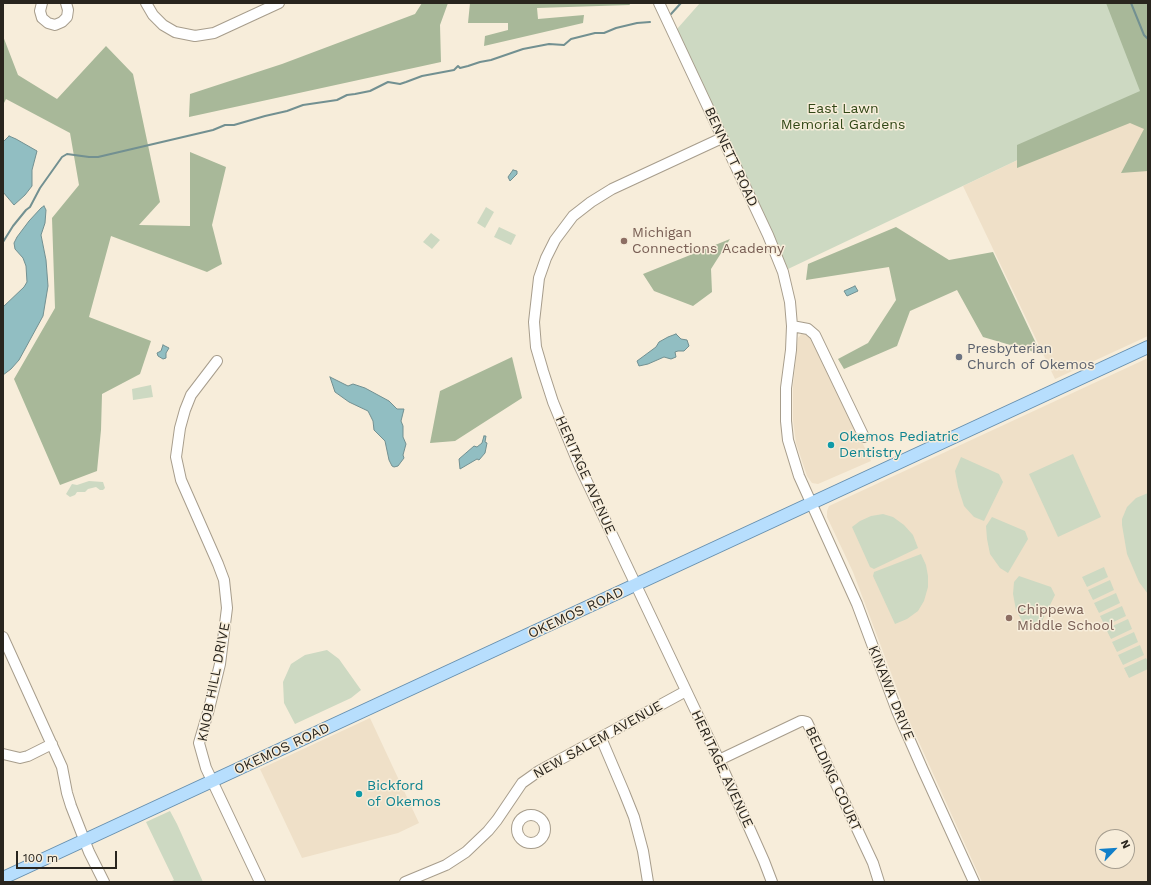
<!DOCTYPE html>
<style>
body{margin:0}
#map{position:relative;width:1151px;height:885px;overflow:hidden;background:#f7edda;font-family:"Work Sans",sans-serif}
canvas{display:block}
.frame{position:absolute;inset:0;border:4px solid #29251e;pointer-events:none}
.north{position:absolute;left:1095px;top:829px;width:40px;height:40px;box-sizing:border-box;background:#f7edda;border:1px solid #a59d8f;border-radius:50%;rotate:65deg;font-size:11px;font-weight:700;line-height:16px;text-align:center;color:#29251e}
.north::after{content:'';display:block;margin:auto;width:14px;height:18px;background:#117fc9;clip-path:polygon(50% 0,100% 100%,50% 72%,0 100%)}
.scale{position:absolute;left:16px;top:851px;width:101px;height:18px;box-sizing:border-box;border:2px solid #29251e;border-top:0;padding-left:5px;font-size:12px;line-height:14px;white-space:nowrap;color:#29251e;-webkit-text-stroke:3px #f7edda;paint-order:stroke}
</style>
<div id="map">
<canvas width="1151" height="885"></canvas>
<div class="frame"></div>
<div class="north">N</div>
<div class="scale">100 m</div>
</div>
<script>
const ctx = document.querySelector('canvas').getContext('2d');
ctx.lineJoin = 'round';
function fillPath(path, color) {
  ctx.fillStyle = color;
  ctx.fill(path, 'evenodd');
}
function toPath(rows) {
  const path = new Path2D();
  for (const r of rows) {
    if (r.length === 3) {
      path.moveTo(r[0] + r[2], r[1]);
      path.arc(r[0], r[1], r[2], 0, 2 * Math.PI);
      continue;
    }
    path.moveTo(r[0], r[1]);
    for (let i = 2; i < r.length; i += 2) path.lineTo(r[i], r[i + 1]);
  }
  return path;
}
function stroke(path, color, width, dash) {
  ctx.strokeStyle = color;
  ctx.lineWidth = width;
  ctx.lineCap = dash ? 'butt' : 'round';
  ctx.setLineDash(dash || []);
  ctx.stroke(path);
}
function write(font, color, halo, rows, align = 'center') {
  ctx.font = font + ' "Work Sans",sans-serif';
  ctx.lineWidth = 3;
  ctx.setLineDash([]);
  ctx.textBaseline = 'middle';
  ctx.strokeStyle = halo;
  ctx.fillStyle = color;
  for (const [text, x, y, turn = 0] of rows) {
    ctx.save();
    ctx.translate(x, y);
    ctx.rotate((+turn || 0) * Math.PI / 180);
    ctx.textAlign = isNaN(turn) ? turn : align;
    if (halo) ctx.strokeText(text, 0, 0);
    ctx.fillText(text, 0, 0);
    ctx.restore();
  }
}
fillPath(toPath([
 [1148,98,1148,336,1055,379,963,186],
 [802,333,809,334,818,349,871,461,818,484,812,483,807,476,796,443,793,420,793,386,798,338],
 [1148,358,1148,882,982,882,908,718,853,572,827,517,827,511,829,506],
 [1103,837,1127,837,1127,861,1103,861],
 [370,718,419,823,398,833,302,858,260,769]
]), '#efe0c8');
fillPath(toPath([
 [700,3,1148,3,1148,98,788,269,677,29],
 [486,207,494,212,485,228,477,223],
 [499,227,516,235,511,245,494,237],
 [431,233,440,240,432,249,423,242],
 [151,385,153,397,133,400,132,389],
 [1073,454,1101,517,1058,537,1029,474],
 [961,457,999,474,1003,482,984,521,974,517,964,506,958,487,955,471],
 [89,481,103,482,105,488,103,490,100,490,96,487,88,489,85,492,77,492,75,495,70,497,66,494,72,484,77,485],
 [1148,493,1148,594,1139,582,1127,554,1122,525,1122,519,1127,507,1136,498],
 [883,514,893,517,904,525,913,535,918,548,874,569,870,567,852,527,860,521,871,516],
 [992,517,1025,531,1028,539,1008,573,1000,568,990,554,987,539,986,526],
 [921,554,926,565,928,576,928,587,924,601,918,611,907,619,895,624,873,576,874,572],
 [1104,567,1108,577,1087,587,1082,577],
 [1019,576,1051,587,1055,595,1037,631,1029,628,1022,621,1016,610,1013,594,1014,582],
 [1110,580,1114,590,1093,600,1088,590],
 [1116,593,1120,603,1099,613,1094,603],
 [1122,606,1126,616,1105,626,1100,616],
 [1128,619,1132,629,1111,639,1106,629],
 [1134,632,1138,642,1117,652,1112,642],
 [1140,645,1144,655,1123,665,1118,655],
 [327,650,339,659,361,690,351,698,295,724,284,703,283,682,291,664,305,655],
 [1146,658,1148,662,1148,669,1129,678,1124,668],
 [170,811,177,824,203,882,170,882,174,880,146,822]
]), '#cdd9c2');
fillPath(toPath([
 [422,3,448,3,440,25,441,62,189,117,190,94,282,64,415,14],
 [470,3,629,3,630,5,537,8,538,19,584,15,583,23,484,46,485,36,508,30,508,23,468,23],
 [1106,3,1148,3,1148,171,1121,173,1144,129,1130,123,1017,168,1017,145,1140,91],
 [3,36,18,75,57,99,106,46,133,74,160,202,139,225,190,226,190,152,226,167,212,225,222,264,207,272,111,236,89,317,151,341,140,374,102,394,101,430,97,471,60,485,14,379,55,308,52,218,79,185,70,133,6,99,3,105],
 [896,227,949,260,993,252,1041,354,983,337,957,290,910,311,897,346,844,369,838,359,868,343,896,300,889,267,806,280,808,264],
 [730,239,711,269,712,292,693,306,654,291,643,274],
 [512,357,522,398,455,441,430,443,440,391]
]), '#a8b899');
const water = toPath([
 [9,136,16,139,37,151,32,170,32,186,25,195,14,205,3,192,3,142,9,136],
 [513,170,517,171,517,174,510,181,508,177,513,170],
 [44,206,46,210,45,223,41,235,46,260,48,286,43,316,19,360,11,369,3,375,3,307,24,287,27,282,26,266,23,258,15,249,14,243,17,237,29,221,41,208,44,206],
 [855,286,858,291,847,296,844,291,855,286],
 [676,334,681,339,687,340,689,346,684,351,678,351,675,352,676,357,671,359,664,357,648,364,639,366,637,361,656,347,659,342,668,337,676,334],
 [163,345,169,348,166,353,166,358,163,359,158,356,157,353,161,351,163,345],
 [330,377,348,386,353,384,365,388,389,401,397,409,404,409,401,421,403,426,403,437,406,444,403,455,404,458,398,466,394,467,392,466,389,460,385,441,374,430,373,421,368,411,349,402,335,392,330,377],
 [484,436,486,436,485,442,487,443,485,453,479,460,477,459,460,469,459,459,474,446,477,447,482,443,484,436]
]);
fillPath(water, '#91bec2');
stroke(water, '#729091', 1);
stroke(toPath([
 [1131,3,1144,35,1148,39],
 [671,14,681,3],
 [3,242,13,226,26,210,30,207,40,188,62,157,67,154,89,157,98,157,213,130,225,125,234,125,265,116,287,111,303,105,337,100,347,95,355,94,370,91,388,82,400,84,406,82,422,76,454,70,458,66,460,68,468,66,480,62,491,60,523,49,549,44,564,45,571,39,595,33,604,33,616,28,637,23,650,22]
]), '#729091', 2);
const minor = toPath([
 [42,3,40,11,42,18,48,23,55,25,62,22,67,17,68,10,66,3],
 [146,3,153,15,163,25,175,32,195,36,214,33,279,3],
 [659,3,768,235,783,272,790,302,792,326,791,350,786,388,786,421,788,440,799,476,857,604,897,711,922,768,974,882],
 [722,138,612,189,591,202,573,216,555,240,546,258,539,278,534,322,536,347,543,371,553,402,579,465,719,760,764,861,772,882],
 [792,326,808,329,815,335,864,437],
 [217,361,191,395,185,410,180,428,176,457,181,480,218,564,224,580,227,608,220,664,209,709,199,743,206,768,260,882],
 [3,637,62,767,67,793,71,806,89,852,104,882],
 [601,738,624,792,634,817,643,851,648,882],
 [3,754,20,758,28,756,52,744],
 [719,760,801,721,803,721,807,722,873,863,879,882],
 [531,829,14],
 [405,882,446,865,466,852,488,831,497,820,522,783,539,771,686,691]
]);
const major = toPath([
 [3,878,1148,347]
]);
stroke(minor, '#a79d8c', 12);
stroke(major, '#668fae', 14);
stroke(minor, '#fff', 10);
stroke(major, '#b7defd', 12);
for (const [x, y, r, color] of [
 [624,241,4,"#8d6e63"],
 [959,357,4,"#6b7280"],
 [831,445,4,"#0f9aa8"],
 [1009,618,4,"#8d6e63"],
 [359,794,4,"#0f9aa8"]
]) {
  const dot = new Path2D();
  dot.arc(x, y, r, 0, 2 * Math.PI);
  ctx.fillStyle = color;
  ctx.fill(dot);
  stroke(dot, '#f7edda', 1.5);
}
write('14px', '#314716', '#f7edda', [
 ["East Lawn",843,109],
 ["Memorial Gardens",843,125]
]);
write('14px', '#29251e', '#f7edda', [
 ["BENNETT ROAD",731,157,65],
 ["HERITAGE AVENUE",585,475,66],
 ["OKEMOS ROAD",576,613,-25],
 ["KNOB HILL DRIVE",214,682,-79],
 ["KINAWA DRIVE",891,693,68],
 ["NEW SALEM AVENUE",598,740,-29],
 ["OKEMOS ROAD",282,749,-25],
 ["HERITAGE AVENUE",722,769,65],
 ["BELDING COURT",833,779,65]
]);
write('14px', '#785e54', '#f7edda', [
 ["Michigan",632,233],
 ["Connections Academy",632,249],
 ["Chippewa",1017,610],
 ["Middle School",1017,626]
], 'left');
write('14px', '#5b616d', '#f7edda', [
 ["Presbyterian",967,349],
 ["Church of Okemos",967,365]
], 'left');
write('14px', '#0d838f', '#f7edda', [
 ["Okemos Pediatric",839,437],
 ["Dentistry",839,453],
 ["Bickford",367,786],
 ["of Okemos",367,802]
], 'left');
</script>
